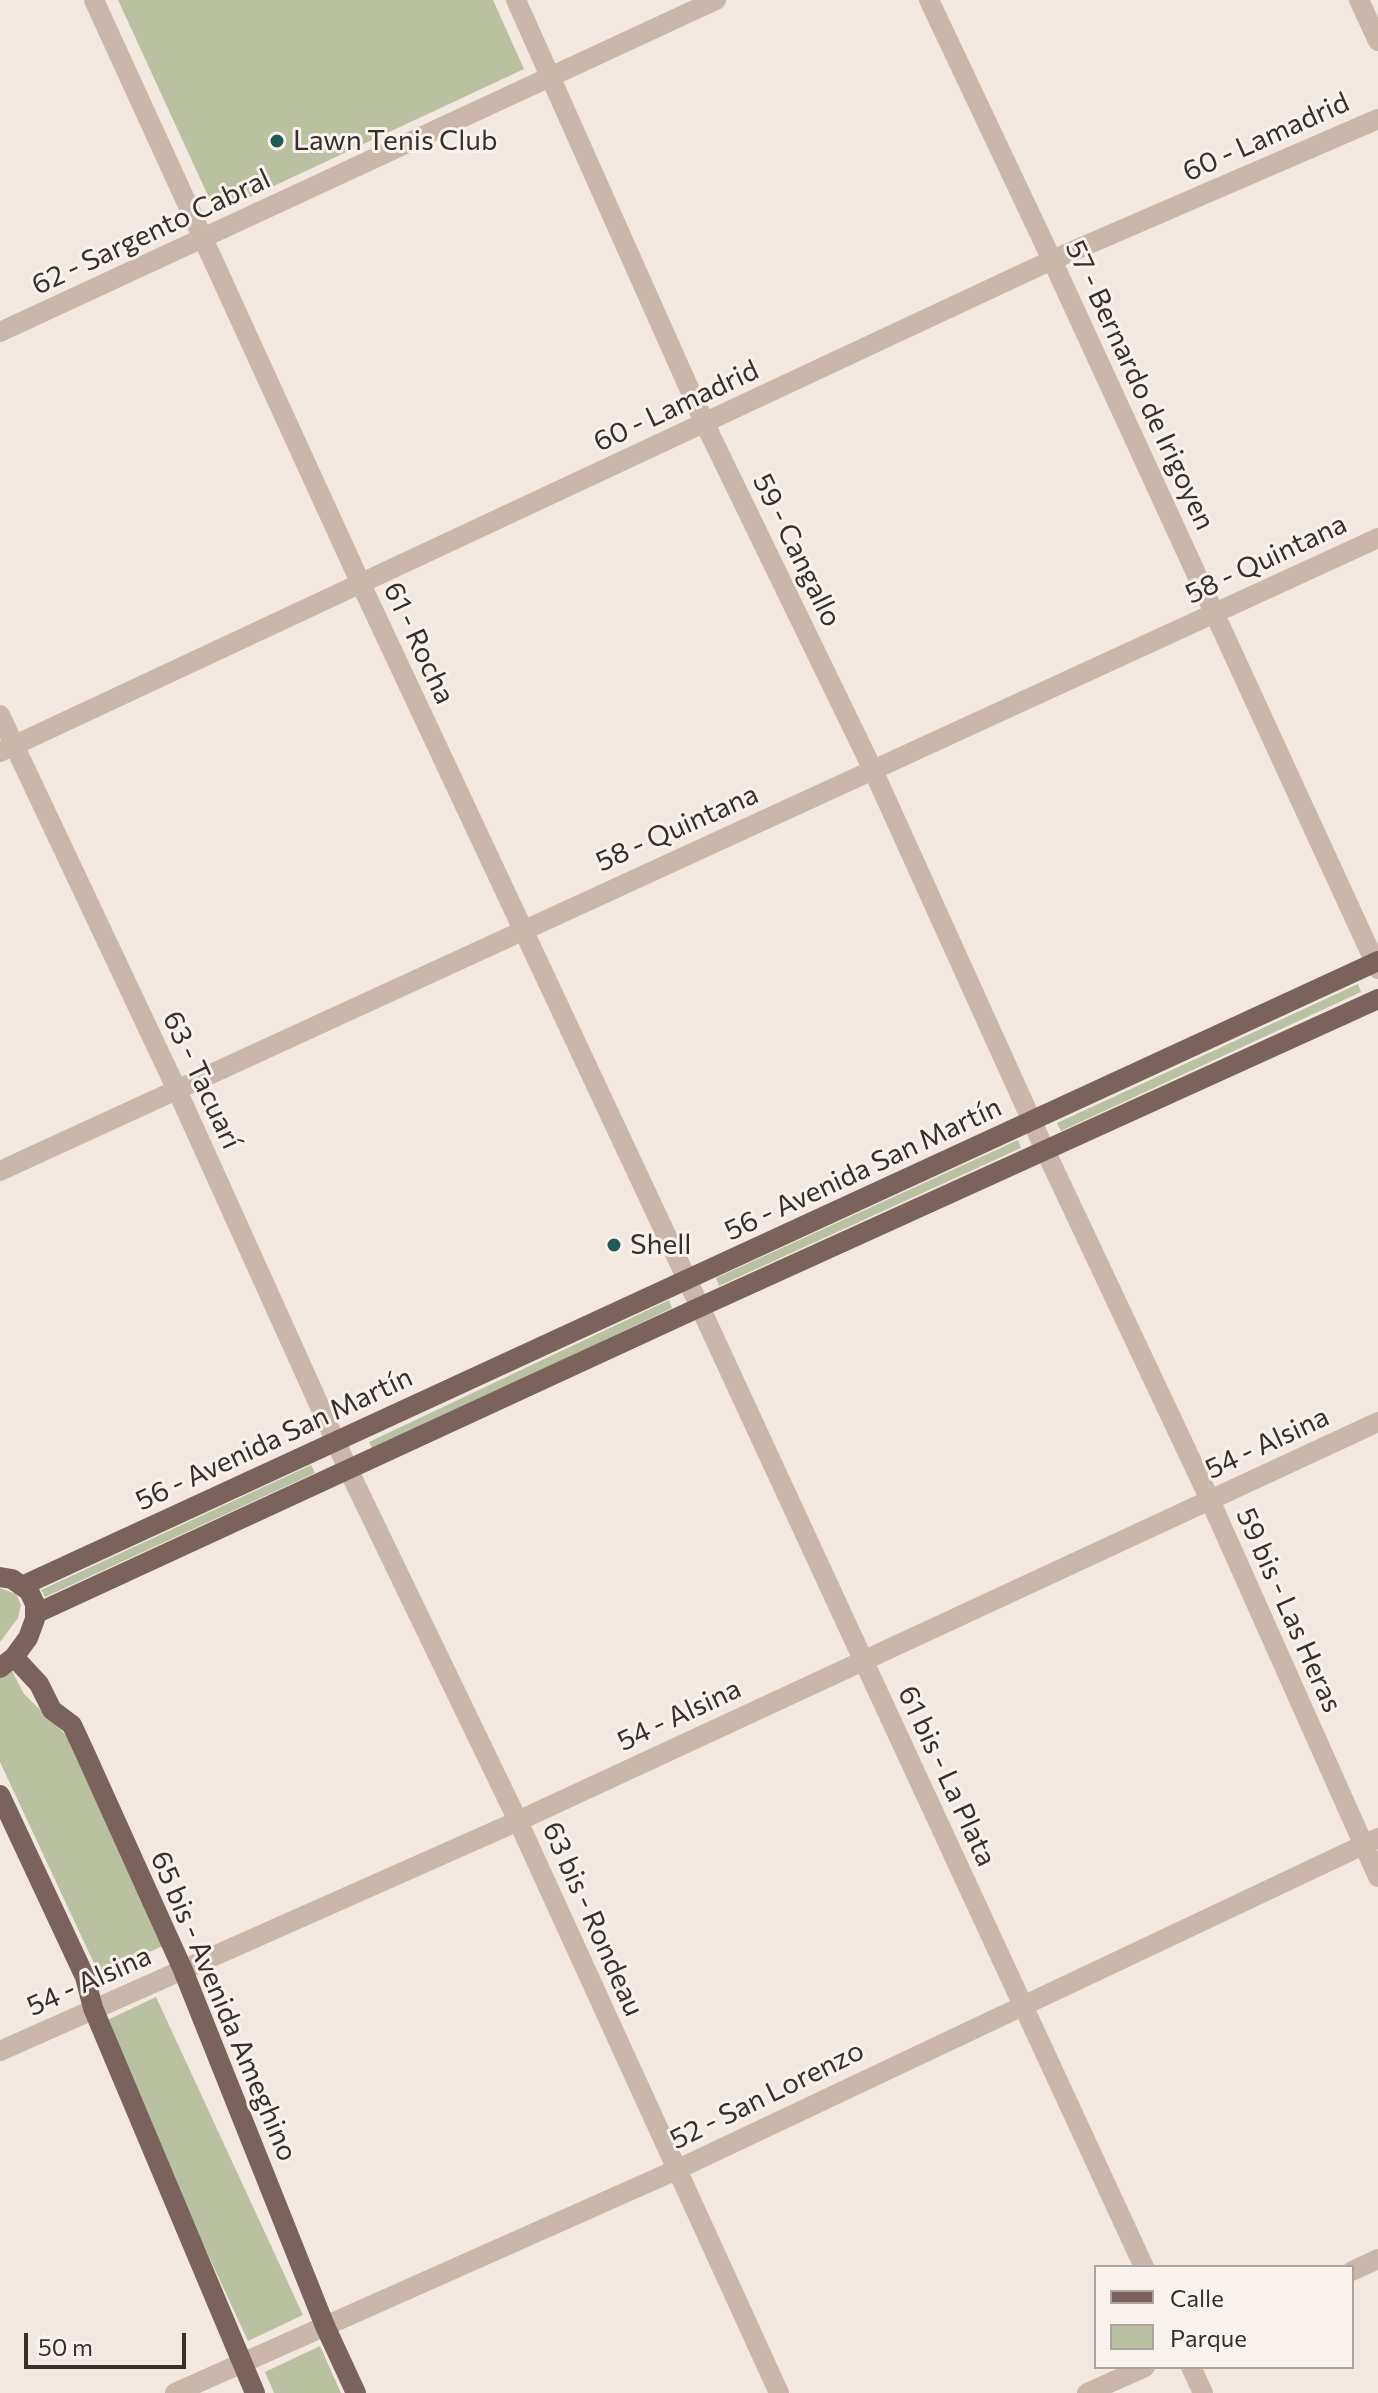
<!DOCTYPE html>
<meta charset="utf-8">
<style>
body{margin:0}
#map{position:relative;width:1378px;height:2393px;overflow:hidden;background:#f2e8e0;font-family:Commissioner,sans-serif}
canvas{display:block}
.legend{position:absolute;left:1094px;top:2265px;width:260px;height:104px;box-sizing:border-box;background:#faf2ed;border:2px solid #ada49f;margin:0;padding:10px 14px;list-style:none;font-size:24px;color:#392e2b}
.legend li{display:flex;align-items:center;gap:16px;height:40px}
.legend b{width:40px;border:2px solid #ada49f}
.scale{position:absolute;left:24px;top:2333px;width:162px;height:36px;box-sizing:border-box;border:4px solid #392e2b;border-top:0;padding-left:10px;font-size:24px;line-height:28px;white-space:nowrap;color:#392e2b;-webkit-text-stroke:6px #faf2ed;paint-order:stroke}
</style>
<div id="map">
<canvas width="1378" height="2393"></canvas>
<ul class="legend">
<li><b style="height:10px;background:#7a635d"></b>Calle</li>
<li><b style="height:22px;background:#bac1a0"></b>Parque</li>
</ul>
<div class="scale">50 m</div>
</div>
<script>
const ctx = document.querySelector('canvas').getContext('2d');
ctx.lineJoin = 'round';
function fillPath(path, color) {
  ctx.fillStyle = color;
  ctx.fill(path, 'evenodd');
}
function toPath(rows) {
  const path = new Path2D();
  for (const r of rows) {
    path.moveTo(r[0], r[1]);
    for (let i = 2; i < r.length; i += 2) path.lineTo(r[i], r[i + 1]);
  }
  return path;
}
function stroke(path, color, width, dash) {
  ctx.strokeStyle = color;
  ctx.lineWidth = width;
  ctx.lineCap = dash ? 'butt' : 'round';
  ctx.setLineDash(dash || []);
  ctx.stroke(path);
}
function write(font, color, halo, rows, align = 'center') {
  ctx.font = font + ' Commissioner,sans-serif';
  ctx.lineWidth = 6;
  ctx.setLineDash([]);
  ctx.textBaseline = 'middle';
  ctx.strokeStyle = halo;
  ctx.fillStyle = color;
  for (const [text, x, y, turn = 0] of rows) {
    ctx.save();
    ctx.translate(x, y);
    ctx.rotate((+turn || 0) * Math.PI / 180);
    ctx.textAlign = isNaN(turn) ? turn : align;
    if (halo) ctx.strokeText(text, 0, 0);
    ctx.fillText(text, 0, 0);
    ctx.restore();
  }
}
fillPath(toPath([
 [118,0,493,0,524,69,216,213],
 [1358,984,1361,992,1061,1131,1057,1123],
 [1018,1140,1021,1148,719,1286,716,1278],
 [669,1300,672,1308,373,1450,369,1442],
 [311,1465,315,1473,45,1597,41,1590],
 [0,1588,16,1594,21,1605,18,1618,0,1642],
 [8,1663,24,1694,68,1737,163,1946,99,1974,0,1762,0,1666],
 [156,1997,303,2315,248,2341,101,2023],
 [320,2346,341,2393,274,2393,265,2372]
]), '#bac1a0');
stroke(toPath([
 [94,0,361,584,700,1307,1144,2267],
 [516,0,705,424,873,770,1045,1150,1210,1500,1378,1877],
 [929,0,1052,260,1378,969],
 [1359,0,1378,41],
 [0,332,716,0],
 [0,715,177,1090,349,1471,518,1821,779,2393],
 [0,752,1052,260,1378,119],
 [0,1171,1378,538],
 [0,2051,518,1821,1378,1422],
 [1352,2271,1378,2259],
 [1191,2367,1203,2393],
 [175,2393,676,2170,1378,1838],
 [1087,2393,1145,2367]
]), '#cab7ac', 20);
stroke(toPath([
 [0,1577,12,1579,29,1591,35,1604,35,1619,28,1638,14,1657,0,1668],
 [24,1587,24,1585,1378,961],
 [35,1614,700,1307,1378,999],
 [14,1657,39,1684,52,1710,72,1725,85,1753,183,1970,325,2326,356,2393],
 [0,1795,85,1977,93,2008,255,2393]
]), '#7a635d', 20);
for (const [x, y, r, color] of [
 [277,141,8,"#225956"],
 [614,1245,8,"#225956"]
]) {
  const dot = new Path2D();
  dot.arc(x, y, r, 0, 2 * Math.PI);
  ctx.fillStyle = color;
  ctx.fill(dot);
  stroke(dot, '#faf2ed', 3);
}
write('28px', '#392e2b', '#faf2ed', [
 ["60 - Lamadrid",1266,137,-24],
 ["62 - Sargento Cabral",151,232,-25],
 ["57 - Bernardo de Irigoyen",1140,385,65],
 ["60 - Lamadrid",676,406,-25],
 ["59 - Cangallo",797,550,64],
 ["58 - Quintana",1266,559,-25],
 ["61 - Rocha",419,643,65],
 ["58 - Quintana",677,828,-24],
 ["63 - Tacuarí",202,1080,65],
 ["56 - Avenida San Martín",863,1169,-25],
 ["56 - Avenida San Martín",274,1439,-25],
 ["54 - Alsina",1267,1443,-25],
 ["59 bis - Las Heras",1289,1610,66],
 ["54 - Alsina",679,1715,-25],
 ["61 bis - La Plata",947,1776,65],
 ["63 bis - Rondeau",593,1919,66],
 ["54 - Alsina",89,1981,-24],
 ["65 bis - Avenida Ameghino",224,2006,67],
 ["52 - San Lorenzo",767,2095,-26]
]);
write('28px', '#392e2b', '#faf2ed', [
 ["Lawn Tenis Club",293,141],
 ["Shell",630,1245]
], 'left');
</script>
